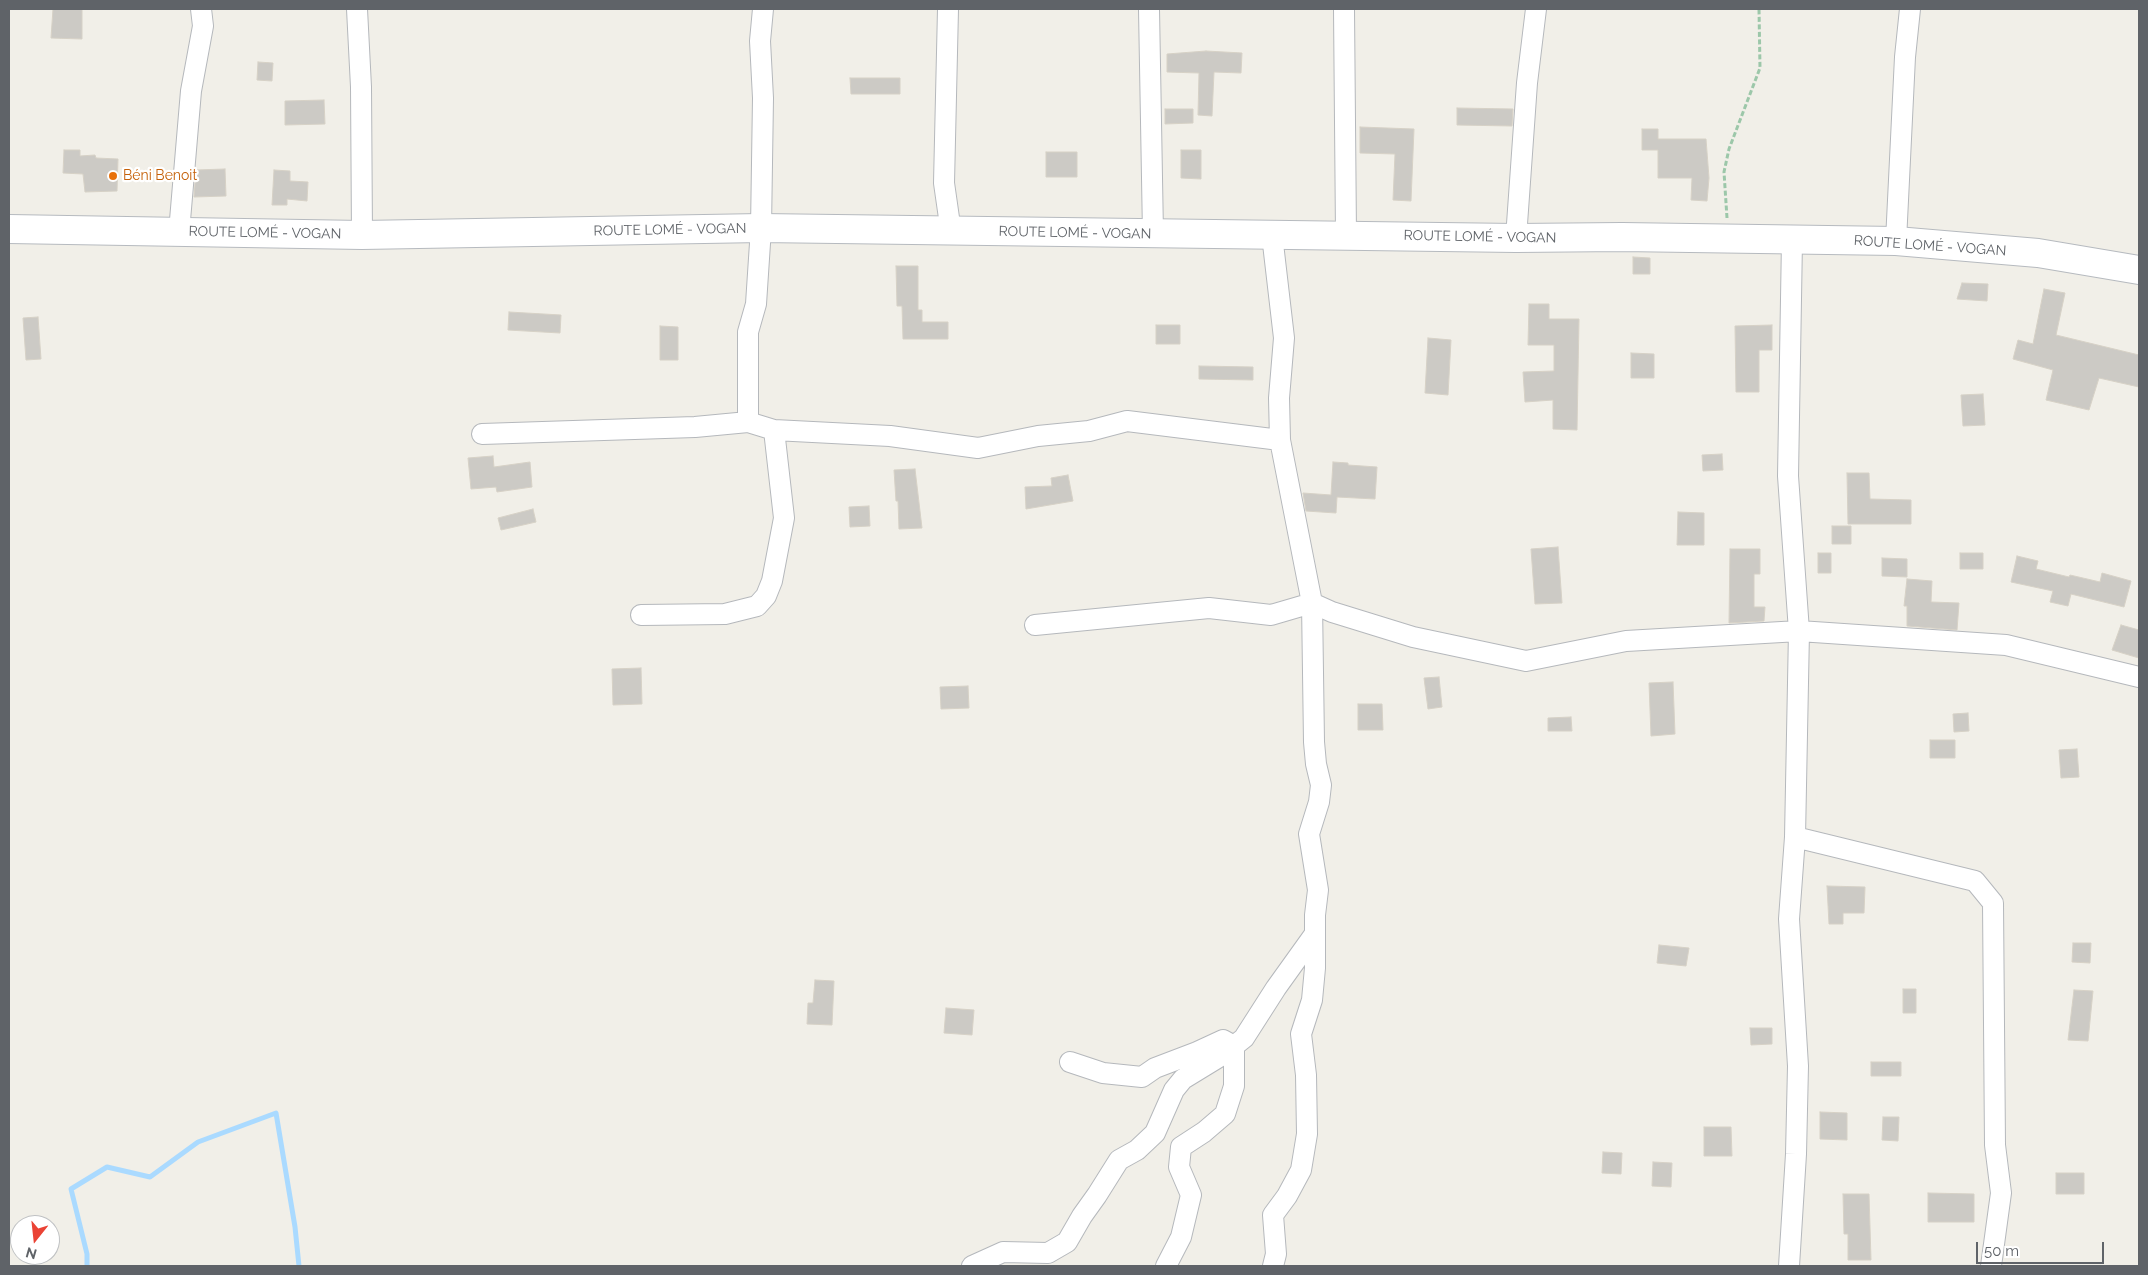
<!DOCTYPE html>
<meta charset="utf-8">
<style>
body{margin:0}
#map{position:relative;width:2148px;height:1275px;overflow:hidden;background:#f1efe8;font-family:Raleway,sans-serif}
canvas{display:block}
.frame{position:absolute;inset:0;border:10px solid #5f6368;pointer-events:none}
.north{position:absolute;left:10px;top:1215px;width:50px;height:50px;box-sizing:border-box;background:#fff;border:1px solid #bfc1c3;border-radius:50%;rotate:196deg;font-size:14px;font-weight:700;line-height:20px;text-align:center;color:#5f6368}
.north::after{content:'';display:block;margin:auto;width:18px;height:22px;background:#ea4335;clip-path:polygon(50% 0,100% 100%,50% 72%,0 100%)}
.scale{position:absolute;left:1976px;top:1242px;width:128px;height:22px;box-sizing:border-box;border:2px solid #5f6368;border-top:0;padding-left:6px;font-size:15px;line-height:18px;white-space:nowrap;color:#5f6368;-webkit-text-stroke:4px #fff;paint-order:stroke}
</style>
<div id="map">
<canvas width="2148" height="1275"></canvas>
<div class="frame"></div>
<div class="north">N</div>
<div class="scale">50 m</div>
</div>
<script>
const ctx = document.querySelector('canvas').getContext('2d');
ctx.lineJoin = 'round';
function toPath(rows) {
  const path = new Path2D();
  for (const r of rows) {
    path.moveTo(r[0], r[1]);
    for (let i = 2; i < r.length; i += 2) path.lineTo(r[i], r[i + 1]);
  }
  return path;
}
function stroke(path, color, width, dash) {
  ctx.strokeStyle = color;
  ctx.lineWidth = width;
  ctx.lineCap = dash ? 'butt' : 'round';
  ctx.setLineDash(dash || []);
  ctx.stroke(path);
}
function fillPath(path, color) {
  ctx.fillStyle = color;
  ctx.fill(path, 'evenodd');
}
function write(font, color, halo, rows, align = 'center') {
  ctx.font = font + ' Raleway,sans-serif';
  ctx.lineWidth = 4.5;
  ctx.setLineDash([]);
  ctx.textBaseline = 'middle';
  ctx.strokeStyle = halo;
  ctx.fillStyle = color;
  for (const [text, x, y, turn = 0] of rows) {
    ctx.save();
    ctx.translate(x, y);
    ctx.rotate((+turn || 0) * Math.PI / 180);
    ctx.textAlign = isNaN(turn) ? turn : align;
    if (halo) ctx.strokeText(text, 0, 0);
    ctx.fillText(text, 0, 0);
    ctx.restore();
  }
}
stroke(toPath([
 [87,1266,87,1254,71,1189,107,1167,150,1177,198,1142,276,1113,295,1227,299,1266]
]), '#aadaff', 5);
const building = toPath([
 [53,9,82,9,82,39,51,38,53,9],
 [1206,51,1242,53,1241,73,1214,72,1212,116,1198,115,1199,73,1167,72,1167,54,1206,51],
 [258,62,273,63,272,81,257,80,258,62],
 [850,78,900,78,900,94,851,94,850,78],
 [324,100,325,124,285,125,285,101,324,100],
 [1457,108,1513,109,1512,126,1457,125,1457,108],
 [1165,109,1193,109,1193,123,1165,124,1165,109],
 [1360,127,1414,129,1411,201,1393,200,1395,154,1360,153,1360,127],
 [1642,129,1658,129,1658,139,1706,139,1709,178,1707,201,1691,200,1692,178,1658,178,1658,150,1642,150,1642,129],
 [64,150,80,150,80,156,95,155,96,158,118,159,117,191,85,192,83,174,63,173,64,150],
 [1181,150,1201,150,1201,179,1181,178,1181,150],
 [1046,152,1077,152,1077,177,1046,177,1046,152],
 [225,169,226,196,194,197,196,170,225,169],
 [274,170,290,171,290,181,308,182,307,201,287,199,287,205,272,205,274,170],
 [1633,257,1650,258,1650,274,1633,274,1633,257],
 [896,266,918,266,918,310,922,310,922,322,948,322,948,339,903,339,902,306,897,306,896,266],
 [1962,283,1988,284,1987,301,1957,299,1962,283],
 [2044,289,2065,293,2056,335,2139,355,2139,387,2099,378,2089,410,2046,400,2053,370,2013,359,2018,340,2033,344,2044,289],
 [1529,304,1549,304,1549,319,1579,319,1577,430,1553,429,1553,400,1525,402,1523,372,1554,371,1554,345,1528,345,1529,304],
 [509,312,561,315,560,333,508,330,509,312],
 [38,317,41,359,26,360,23,318,38,317],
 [1156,325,1180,325,1180,344,1156,344,1156,325],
 [1772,325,1772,350,1759,350,1759,392,1736,392,1735,326,1772,325],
 [660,326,678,327,678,360,660,360,660,326],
 [1428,338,1451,340,1448,395,1425,393,1428,338],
 [1631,353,1654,354,1654,378,1631,378,1631,353],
 [1199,366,1253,367,1253,380,1199,379,1199,366],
 [1983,394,1985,425,1963,426,1961,395,1983,394],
 [1722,454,1723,470,1703,471,1702,455,1722,454],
 [493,456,494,467,530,462,532,487,497,492,496,487,471,489,468,458,493,456],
 [1333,462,1348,463,1348,465,1377,467,1375,499,1337,497,1336,513,1306,511,1303,493,1331,495,1333,462],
 [915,469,922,528,899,529,898,501,896,501,894,470,915,469],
 [1847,473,1869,473,1870,499,1911,500,1911,524,1848,524,1847,473],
 [1068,475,1073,501,1026,509,1025,487,1052,486,1051,478,1068,475],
 [869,506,870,526,850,527,849,507,869,506],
 [533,509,536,522,501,530,498,518,533,509],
 [1678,512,1704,513,1704,545,1677,545,1678,512],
 [1832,526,1851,526,1851,544,1832,544,1832,526],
 [1558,547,1562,603,1535,604,1531,549,1558,547],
 [1730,549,1760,549,1760,574,1754,574,1754,607,1765,607,1764,621,1729,623,1730,549],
 [1818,553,1831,553,1831,573,1818,573,1818,553],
 [1960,553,1983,553,1983,569,1960,569,1960,553],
 [2017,556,2038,561,2036,569,2069,577,2070,575,2100,582,2102,573,2131,581,2124,607,2071,594,2068,606,2050,602,2053,591,2011,582,2017,556],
 [1882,558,1907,559,1907,577,1882,576,1882,558],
 [1907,579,1932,581,1931,602,1959,603,1957,630,1907,626,1907,606,1904,606,1907,579],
 [2121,625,2139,630,2139,658,2112,650,2121,625],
 [641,668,642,704,613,705,612,669,641,668],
 [1439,677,1442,707,1428,709,1424,678,1439,677],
 [1673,682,1675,734,1651,736,1649,683,1673,682],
 [968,686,969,708,941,709,940,687,968,686],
 [1358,704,1382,704,1383,730,1358,730,1358,704],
 [1968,713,1969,731,1954,732,1953,714,1968,713],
 [1571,717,1572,731,1548,731,1548,718,1571,717],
 [1930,740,1955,740,1955,758,1930,758,1930,740],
 [2077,749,2079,777,2061,778,2059,750,2077,749],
 [1827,886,1865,887,1864,913,1843,913,1843,924,1829,924,1827,886],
 [2073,943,2091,943,2090,963,2072,962,2073,943],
 [1659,945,1689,948,1686,966,1657,963,1659,945],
 [815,980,834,981,832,1025,807,1024,808,1003,813,1003,815,980],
 [1903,989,1916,989,1916,1013,1903,1013,1903,989],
 [2074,990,2093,991,2088,1041,2068,1040,2074,990],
 [946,1008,974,1010,972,1035,944,1033,946,1008],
 [1750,1028,1772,1028,1772,1044,1751,1045,1750,1028],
 [1871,1062,1901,1062,1901,1076,1871,1076,1871,1062],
 [1820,1112,1847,1113,1847,1140,1820,1139,1820,1112],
 [1883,1117,1899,1117,1898,1141,1882,1140,1883,1117],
 [1704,1127,1731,1127,1732,1156,1704,1156,1704,1127],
 [1603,1152,1622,1153,1621,1174,1602,1173,1603,1152],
 [1653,1162,1672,1163,1671,1187,1652,1186,1653,1162],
 [2056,1173,2084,1173,2084,1194,2056,1194,2056,1173],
 [1928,1193,1974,1194,1974,1222,1928,1222,1928,1193],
 [1843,1194,1869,1194,1871,1260,1848,1260,1848,1234,1844,1234,1843,1194]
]);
fillPath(building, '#cccac5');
stroke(building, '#d6d1c6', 1);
const street = toPath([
 [357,9,361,87,362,235],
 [948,9,944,183,951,232],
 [1149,9,1153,234],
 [1344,9,1346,235],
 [179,232,191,91,203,26,201,9],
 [1272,235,1284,338,1279,398,1280,440,1312,603,1314,742,1316,764,1321,785,1319,802,1309,834,1318,890,1315,915,1315,968,1312,1000,1301,1034,1306,1075,1307,1134,1301,1170,1287,1196,1273,1215,1276,1254,1273,1266],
 [1516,238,1527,83,1536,9],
 [1896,241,1905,57,1910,9],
 [748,422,748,332,756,304,761,228,763,98,760,41,763,9],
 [482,434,695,427,748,422,774,430,890,436,978,448,1038,436,1089,431,1127,421,1280,440],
 [641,615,725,614,757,606,766,596,772,581,784,518,774,430],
 [1035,625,1209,608,1271,615,1312,603,1332,612,1413,637,1526,661,1626,641,1799,631,2006,645,2139,677],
 [1795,837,1975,881,1993,903,1995,1145,2001,1193,1991,1266],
 [972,1266,1003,1252,1048,1253,1067,1242,1082,1216,1097,1195,1119,1160,1137,1150,1155,1133,1174,1090,1183,1079,1219,1057,1234,1046,1223,1040,1197,1052,1155,1068,1142,1077,1103,1073,1070,1062],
 [1166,1266,1181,1237,1191,1195,1179,1167,1181,1147,1204,1132,1225,1114,1234,1086,1234,1046,1244,1038,1276,988,1314,935],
 [1789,1266,1796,1154,1798,1066,1789,919,1795,837,1799,631,1788,476,1792,240]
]);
const secondary = toPath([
 [9,229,362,235,761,228,1516,238,1622,237,1896,241,2038,253,2139,270]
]);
stroke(street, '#b5b8bc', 22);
stroke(secondary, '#b6babf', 30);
stroke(toPath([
 [1727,218,1724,172,1729,149,1760,68,1759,9]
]), '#9cc7a9', 3, [5, 2.5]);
stroke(street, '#fff', 20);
stroke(secondary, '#fff', 28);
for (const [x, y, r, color] of [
 [113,176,5,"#e8710a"]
]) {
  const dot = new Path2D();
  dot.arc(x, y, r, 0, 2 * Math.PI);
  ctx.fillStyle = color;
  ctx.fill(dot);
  stroke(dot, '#fff', 2);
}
write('14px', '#c56008', '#fff', [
 ["Béni Benoit",123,176]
], 'left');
write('14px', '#5f6368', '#fff', [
 ["ROUTE LOMÉ - VOGAN",670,230,-1],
 ["ROUTE LOMÉ - VOGAN",265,233,1],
 ["ROUTE LOMÉ - VOGAN",1075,233,1],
 ["ROUTE LOMÉ - VOGAN",1480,237,1],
 ["ROUTE LOMÉ - VOGAN",1930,246,4]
]);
</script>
